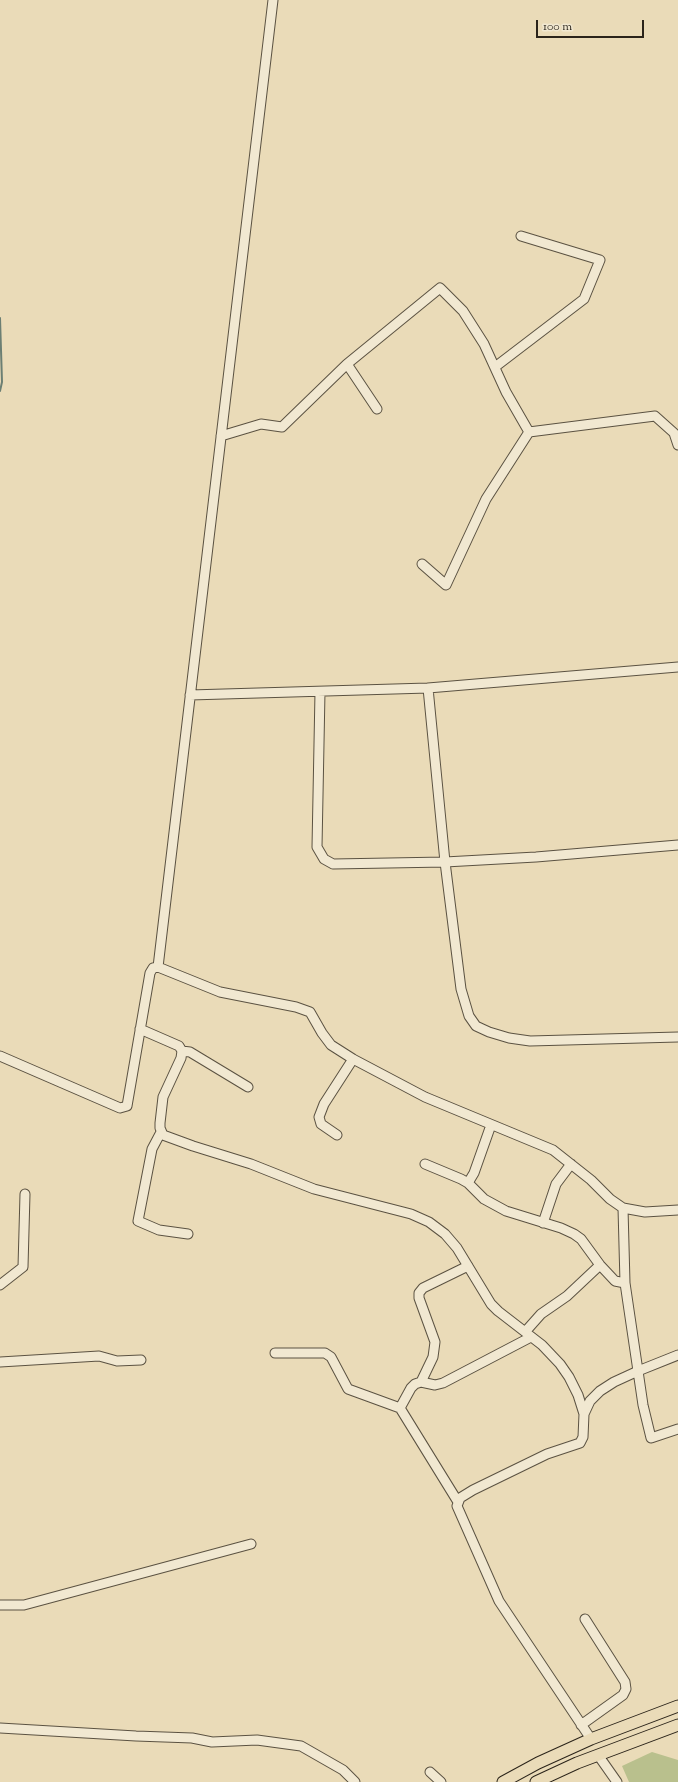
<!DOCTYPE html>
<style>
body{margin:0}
#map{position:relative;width:678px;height:1782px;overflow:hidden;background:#eadbb8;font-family:"Sorts Mill Goudy",serif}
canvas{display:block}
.scale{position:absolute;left:536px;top:20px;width:108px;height:18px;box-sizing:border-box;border:2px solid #2b241a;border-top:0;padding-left:5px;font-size:12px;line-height:14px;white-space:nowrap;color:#2b241a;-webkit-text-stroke:3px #f1e8d1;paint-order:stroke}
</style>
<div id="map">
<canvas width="678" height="1782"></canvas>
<div class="scale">100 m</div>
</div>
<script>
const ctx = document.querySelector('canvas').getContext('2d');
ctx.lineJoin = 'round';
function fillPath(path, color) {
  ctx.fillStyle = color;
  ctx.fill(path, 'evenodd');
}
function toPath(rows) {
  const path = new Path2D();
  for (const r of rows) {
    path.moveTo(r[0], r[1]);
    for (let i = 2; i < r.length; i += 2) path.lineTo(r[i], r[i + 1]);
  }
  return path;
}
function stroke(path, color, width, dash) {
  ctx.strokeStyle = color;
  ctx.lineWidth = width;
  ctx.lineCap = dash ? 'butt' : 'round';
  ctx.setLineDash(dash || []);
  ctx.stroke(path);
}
fillPath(toPath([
 [652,1752,678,1760,678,1782,629,1782,622,1766]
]), '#b9c08d');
stroke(toPath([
 [0,318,2,382,0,391]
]), '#6c7f73', 2);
const minor = toPath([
 [347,364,377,409],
 [495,367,584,299,600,260,521,236],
 [221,436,261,424,282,427,347,364,440,288,463,311,484,344,506,392,529,432],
 [422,564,446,585,486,499,529,432,655,416,674,433,678,445],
 [428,688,445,862,461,989,469,1016,476,1026,489,1032,509,1038,530,1041,678,1037],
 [320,692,317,847,324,859,333,864,445,862,536,857,678,845],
 [190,695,428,688,678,667],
 [158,967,273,0],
 [140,1029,179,1046,182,1051,181,1058,163,1097,160,1123,160,1128,163,1135,193,1146,251,1164,314,1189,411,1214,429,1222,445,1234,457,1248,491,1304,498,1311,542,1345,560,1364,569,1377,578,1395,584,1414,583,1437,580,1443,547,1454,473,1490,460,1498,457,1506,499,1601,591,1739],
 [182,1051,190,1052,248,1087],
 [0,1056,120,1108,127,1106,150,973,153,968,158,967,220,992,296,1007,310,1012,322,1033,331,1045,353,1059,425,1097,553,1150,591,1180,610,1199,623,1208,645,1212,678,1210],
 [161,1132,152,1149,138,1221,159,1230,188,1234],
 [337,1135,321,1124,319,1117,324,1104,353,1059],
 [425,1164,461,1179,468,1183,484,1199,506,1211,561,1228,574,1234,581,1239,600,1265,615,1281,625,1283],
 [468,1183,474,1173,491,1125],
 [623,1208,625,1283,638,1371,678,1355],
 [543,1223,556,1184,571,1164],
 [0,1285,23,1267,25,1194],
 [525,1332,541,1314,567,1296,600,1265],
 [275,1353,325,1353,331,1357,348,1389,400,1408,458,1502],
 [0,1362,99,1356,117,1361,141,1360],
 [421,1382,433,1357,435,1342,419,1298,419,1293,423,1288,468,1266],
 [400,1408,411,1388,415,1384,421,1382,435,1385,443,1383,531,1337],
 [584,1414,590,1401,600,1391,614,1382,638,1371,643,1405,651,1438,678,1429],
 [0,1605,24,1605,251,1544],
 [581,1725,623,1695,626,1689,625,1682,585,1619],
 [0,1728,136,1736,192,1738,212,1742,257,1740,301,1746,343,1770,355,1782],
 [598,1755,617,1782],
 [430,1772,441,1782]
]);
const major = toPath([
 [503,1782,538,1763,591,1739,678,1706],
 [536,1782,577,1763,678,1725]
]);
stroke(minor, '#5b5242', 11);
stroke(major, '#2b241a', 13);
stroke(minor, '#f1e8d1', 9);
stroke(major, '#eadbb8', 11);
</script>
